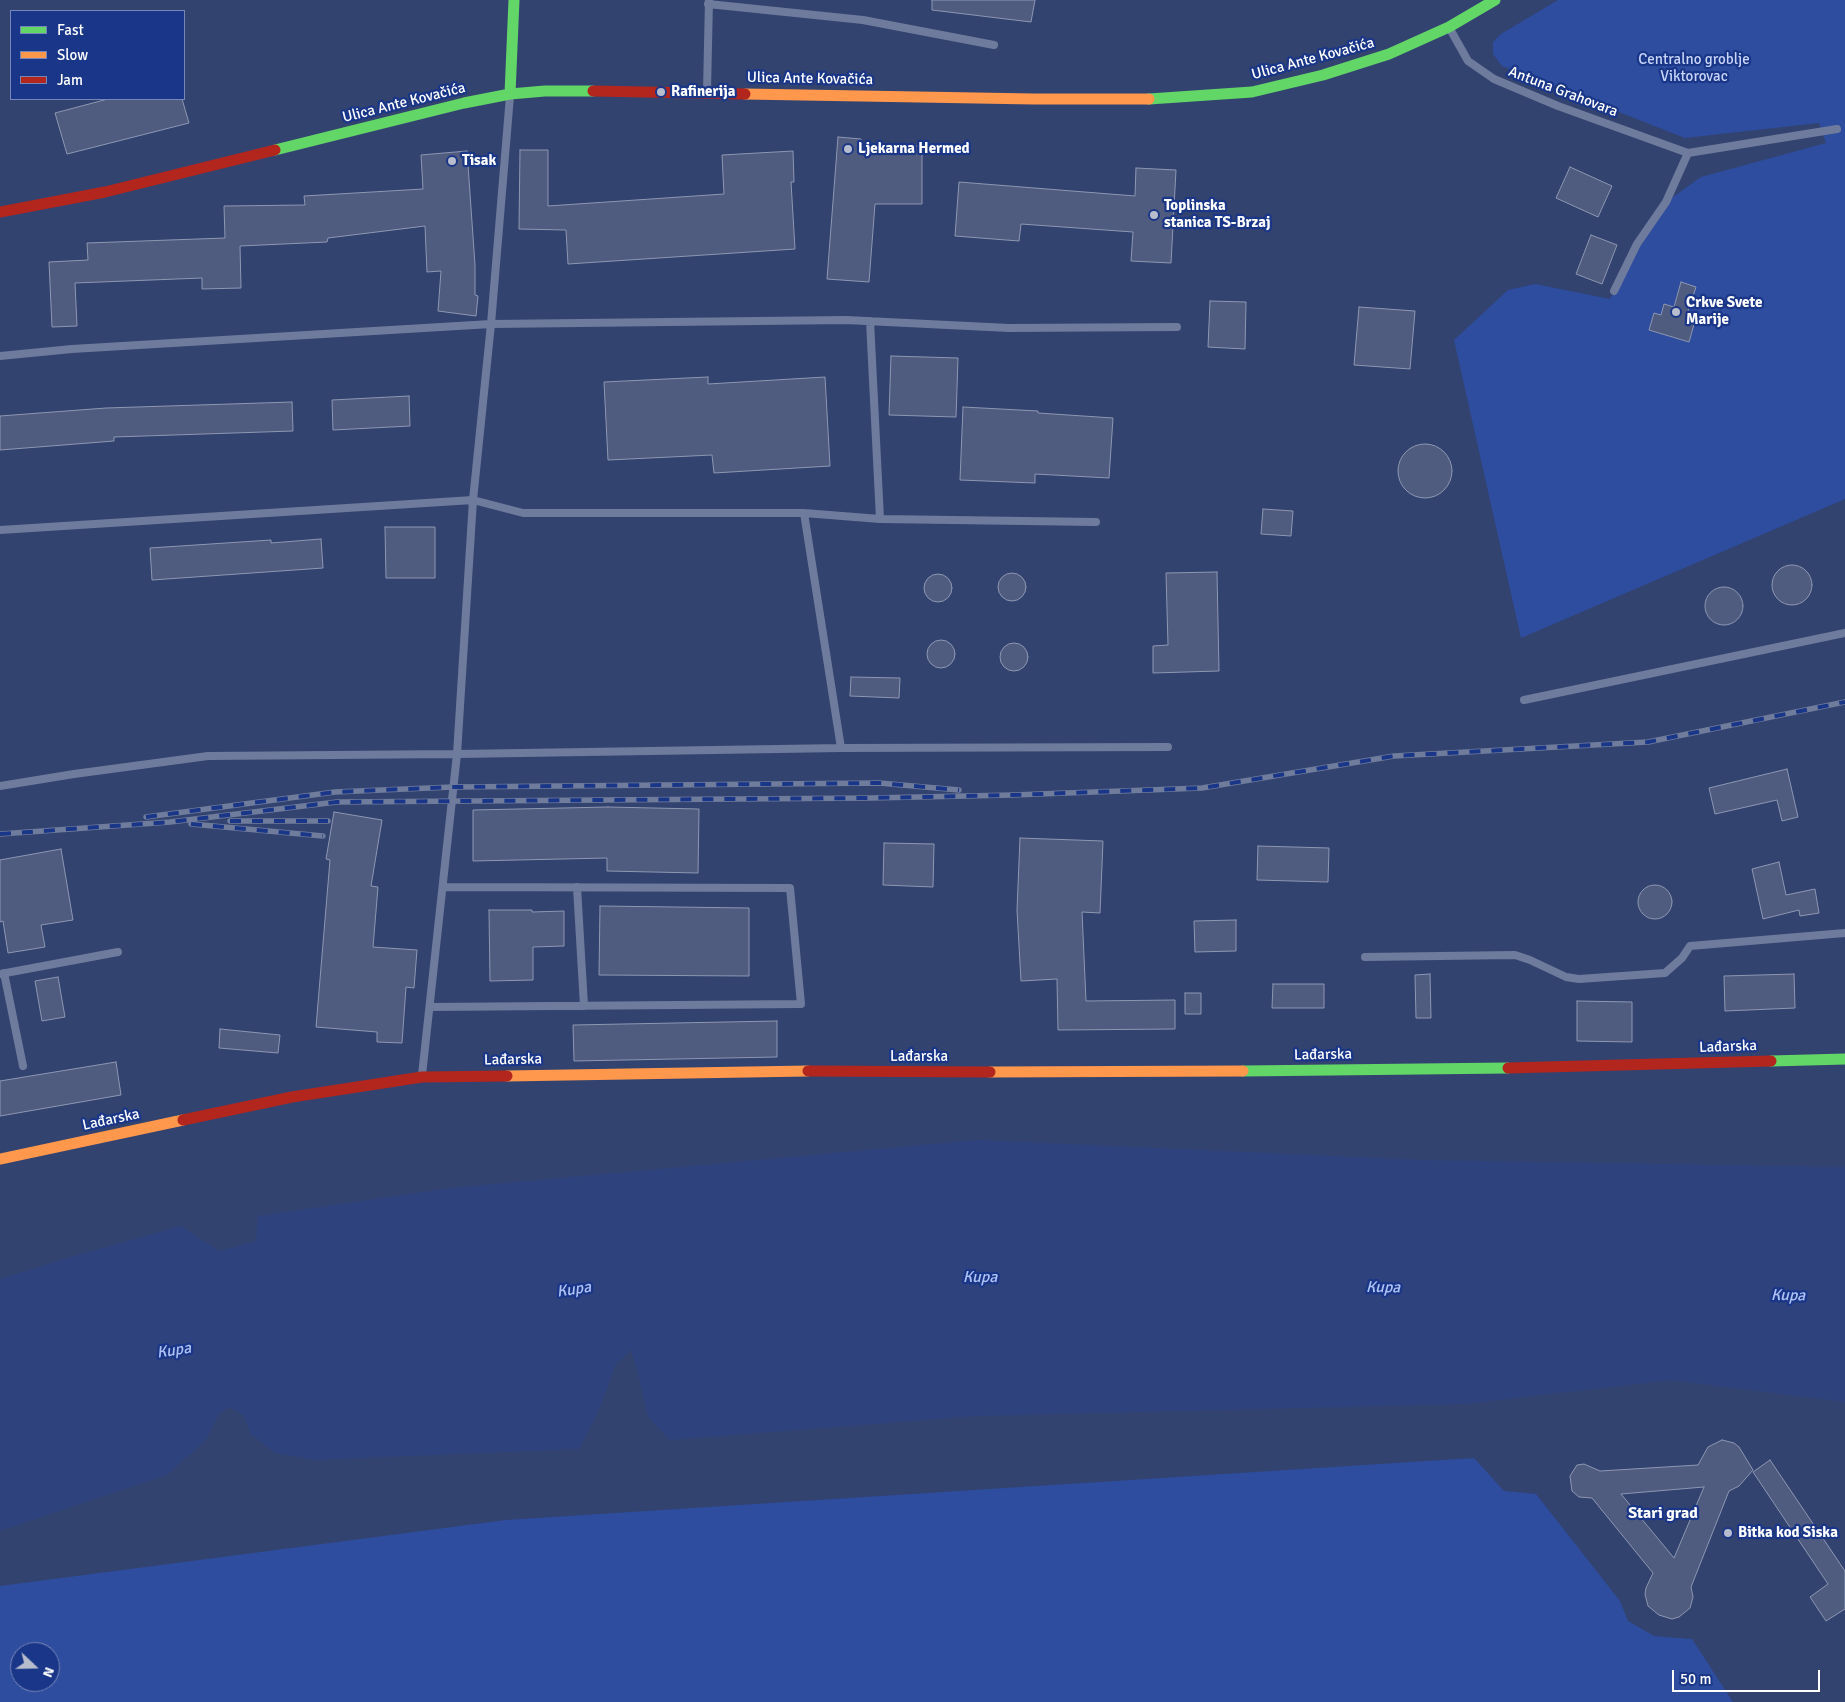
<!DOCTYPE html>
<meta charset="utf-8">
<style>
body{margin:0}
#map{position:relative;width:1845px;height:1702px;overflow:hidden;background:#33436f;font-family:Signika,sans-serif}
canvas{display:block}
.legend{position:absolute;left:10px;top:10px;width:175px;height:90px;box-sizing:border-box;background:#1a3688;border:1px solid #7686b8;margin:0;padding:6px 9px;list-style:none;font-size:15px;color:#fff}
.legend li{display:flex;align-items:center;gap:10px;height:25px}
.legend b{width:25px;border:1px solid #7686b8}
.north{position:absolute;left:10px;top:1642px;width:50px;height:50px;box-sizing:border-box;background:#1a3688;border:1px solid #7686b8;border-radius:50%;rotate:111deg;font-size:14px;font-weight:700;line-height:20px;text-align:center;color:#fff}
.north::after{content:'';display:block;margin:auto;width:18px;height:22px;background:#b8bdcd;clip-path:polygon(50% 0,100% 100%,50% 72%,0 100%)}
.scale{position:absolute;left:1672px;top:1670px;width:148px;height:22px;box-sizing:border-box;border:2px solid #fff;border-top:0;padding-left:6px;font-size:15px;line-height:18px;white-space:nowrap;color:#fff;-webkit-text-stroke:4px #1a3688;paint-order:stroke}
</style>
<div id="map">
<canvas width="1845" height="1702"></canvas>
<ul class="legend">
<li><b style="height:6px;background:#63d668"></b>Fast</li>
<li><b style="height:6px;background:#ff974d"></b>Slow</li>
<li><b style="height:6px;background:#b3261e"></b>Jam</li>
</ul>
<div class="north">N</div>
<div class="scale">50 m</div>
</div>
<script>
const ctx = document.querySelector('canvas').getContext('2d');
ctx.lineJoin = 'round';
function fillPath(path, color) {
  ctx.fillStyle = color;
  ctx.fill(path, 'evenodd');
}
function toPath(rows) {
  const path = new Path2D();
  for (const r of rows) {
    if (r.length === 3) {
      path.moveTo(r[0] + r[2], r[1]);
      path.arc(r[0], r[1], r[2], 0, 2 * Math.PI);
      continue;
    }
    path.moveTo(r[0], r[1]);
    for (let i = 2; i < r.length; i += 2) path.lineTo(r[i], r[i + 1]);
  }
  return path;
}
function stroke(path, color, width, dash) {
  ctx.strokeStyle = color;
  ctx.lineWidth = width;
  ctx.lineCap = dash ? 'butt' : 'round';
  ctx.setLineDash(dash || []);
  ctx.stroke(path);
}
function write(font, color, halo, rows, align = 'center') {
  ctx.font = font + ' Signika,sans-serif';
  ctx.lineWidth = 4.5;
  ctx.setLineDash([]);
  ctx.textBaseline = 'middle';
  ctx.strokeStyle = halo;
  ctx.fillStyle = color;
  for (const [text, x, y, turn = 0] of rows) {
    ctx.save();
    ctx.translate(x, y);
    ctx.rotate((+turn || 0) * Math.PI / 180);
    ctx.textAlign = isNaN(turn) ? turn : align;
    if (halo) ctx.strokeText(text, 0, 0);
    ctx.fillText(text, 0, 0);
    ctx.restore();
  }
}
fillPath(toPath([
 [1558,0,1845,0,1845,499,1521,638,1454,340,1508,290,1535,284,1610,299,1637,244,1666,202,1701,177,1826,143,1819,123,1685,138,1502,66,1493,54,1493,42,1501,34],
 [1681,283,1696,287,1688,311,1697,314,1689,342,1649,330,1654,313,1661,315,1664,304,1674,307],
 [1474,1458,1504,1491,1536,1494,1620,1601,1628,1621,1654,1636,1692,1639,1733,1702,0,1702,0,1586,506,1520],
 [20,1652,50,1652,50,1682,20,1682]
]), '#2e4d9f');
fillPath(toPath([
 [978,1140,1423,1160,1845,1167,1845,1402,1671,1380,1465,1404,976,1416,670,1440,648,1417,638,1373,631,1350,616,1364,598,1412,579,1449,313,1460,275,1453,251,1434,243,1415,229,1407,219,1414,206,1440,167,1475,0,1531,0,1279,71,1257,181,1226,219,1251,256,1241,258,1216,451,1188]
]), '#2e427e');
const building = toPath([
 [932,0,1035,0,1031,22,932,10,932,0],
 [108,99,182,99,189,123,67,154,55,113,108,99],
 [838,137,861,139,860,147,922,146,922,204,875,204,869,282,827,279,838,137],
 [520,150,548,150,548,206,724,194,722,155,793,151,794,182,791,182,795,249,568,264,566,230,519,229,520,150],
 [467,151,475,265,475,295,478,296,476,316,438,311,441,271,427,272,425,226,328,238,327,242,240,246,241,288,202,289,202,278,75,283,77,326,52,327,49,262,88,260,87,243,225,238,224,206,305,205,304,196,423,189,421,155,467,151],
 [1570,167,1612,186,1598,217,1556,198,1570,167],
 [1136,168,1176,170,1171,263,1131,261,1133,232,1021,224,1019,241,955,236,959,182,1135,196,1136,168],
 [1591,235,1617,245,1602,284,1576,274,1591,235],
 [1681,282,1696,287,1688,311,1697,314,1689,342,1649,330,1654,313,1661,315,1664,304,1674,307,1681,282],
 [1210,301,1246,302,1245,349,1208,347,1210,301],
 [1359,307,1415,311,1410,369,1354,365,1359,307],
 [891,356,958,358,956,417,889,415,891,356],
 [708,377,708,384,825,377,830,466,714,473,712,455,608,460,604,382,708,377],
 [409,396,410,426,333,430,332,400,409,396],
 [292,402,293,431,114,437,114,441,0,450,0,416,106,408,292,402],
 [963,407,1038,411,1038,413,1113,418,1109,478,1035,474,1035,483,960,480,963,407],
 [1425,471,27],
 [1263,509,1293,511,1291,536,1261,534,1263,509],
 [385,527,435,527,435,578,386,578,385,527],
 [321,539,323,568,152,580,150,548,271,540,271,543,321,539],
 [1792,585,20],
 [1217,572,1219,671,1153,673,1153,646,1168,645,1166,573,1217,572],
 [1012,587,14],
 [938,588,14],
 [1724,606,19],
 [941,654,14],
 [1014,657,14],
 [851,677,900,678,899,698,850,696,851,677],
 [1787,769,1798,817,1782,821,1777,800,1715,814,1709,788,1787,769],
 [608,807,699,809,698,873,607,871,607,858,473,861,473,810,608,807],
 [334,812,382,820,371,886,378,887,373,947,417,950,414,988,406,987,402,1043,377,1042,377,1032,316,1027,330,860,326,859,334,812],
 [1020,838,1103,841,1100,913,1082,912,1086,1001,1175,1000,1175,1029,1058,1030,1057,979,1021,981,1017,910,1020,838],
 [884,843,934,844,933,887,883,885,884,843],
 [1258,846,1329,848,1328,882,1257,880,1258,846],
 [61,849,73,920,41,925,45,947,8,953,3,921,0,922,0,860,61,849],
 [1779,862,1786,895,1815,889,1819,913,1800,916,1799,910,1763,919,1752,869,1779,862],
 [1655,902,17],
 [600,906,749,908,749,976,599,975,600,906],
 [489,910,532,910,532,912,564,911,564,946,533,947,533,980,490,981,489,910],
 [1236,920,1236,951,1195,952,1194,921,1236,920],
 [1430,974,1431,1018,1416,1018,1415,975,1430,974],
 [1794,974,1795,1008,1725,1011,1724,976,1794,974],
 [58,977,65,1017,42,1021,35,981,58,977],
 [1273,984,1324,984,1324,1008,1272,1008,1273,984],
 [1185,993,1201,993,1201,1014,1185,1014,1185,993],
 [1577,1001,1632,1002,1632,1042,1577,1041,1577,1001],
 [777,1021,777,1057,574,1061,573,1025,777,1021],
 [220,1029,280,1035,278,1053,219,1048,220,1029],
 [116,1062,121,1095,0,1116,0,1081,116,1062],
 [1722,1440,1734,1443,1739,1447,1753,1470,1739,1486,1729,1491,1691,1587,1693,1597,1690,1608,1679,1617,1672,1619,1659,1615,1648,1606,1645,1594,1646,1588,1653,1573,1592,1498,1579,1497,1572,1491,1570,1476,1577,1465,1584,1464,1600,1471,1698,1465,1708,1447,1722,1440],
 [1704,1487,1674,1558,1621,1494,1704,1487],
 [1770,1460,1845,1571,1845,1609,1826,1621,1810,1597,1828,1584,1753,1472,1770,1460]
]);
fillPath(building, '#4f5c80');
stroke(building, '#8e97b2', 1);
stroke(toPath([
 [708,4,863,20,994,45],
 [1450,29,1468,61,1494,79,1558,106,1688,153,1837,129],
 [707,91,709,0],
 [1614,291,1637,244,1666,202,1688,153],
 [0,356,72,349,491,324,846,320,1009,328,1177,327],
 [804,513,841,748],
 [880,519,1096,522],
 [0,530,473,500,523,513,804,513,880,519,870,321],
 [1524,700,1845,633],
 [0,786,74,774,208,756,457,754,841,748,1168,747],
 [577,887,584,1006],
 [1365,957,1515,955,1530,960,1566,977,1579,979,1665,973,1682,958,1690,946,1845,933],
 [4,973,23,1066],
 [0,974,118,952],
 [430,1007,801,1004,790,888,443,887],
 [422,1075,457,754,473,500,491,324,510,96]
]), '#6f7b9d', 8);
stroke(toPath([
 [510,94,514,0],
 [1149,99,1252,92,1323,75,1389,54,1449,27,1495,0],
 [275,150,464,103,510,94,545,91,593,91],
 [1771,1061,1845,1059],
 [1243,1071,1508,1068]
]), '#63d668', 11);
stroke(toPath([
 [745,94,1034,99,1149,99],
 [990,1072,1243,1071],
 [507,1076,808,1071],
 [0,1159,183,1120]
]), '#ff974d', 11);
stroke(toPath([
 [593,91,745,94],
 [0,212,105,192,275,150],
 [1508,1068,1771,1061],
 [808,1071,990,1072],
 [183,1120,292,1097,422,1077,507,1076]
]), '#b3261e', 11);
const rail = toPath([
 [146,817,335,792,453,787,879,783,959,790],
 [230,821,328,821],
 [191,824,323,836],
 [0,834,170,822,337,802,871,798,1013,795,1202,788,1394,756,1648,742,1845,702]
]);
stroke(rail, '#707c9b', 5.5);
stroke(rail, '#1a3688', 4, [11]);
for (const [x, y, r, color] of [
 [661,92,5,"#b8bdcd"],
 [848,149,5,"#b8bdcd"],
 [452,161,5,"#b8bdcd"],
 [1154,215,5,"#b8bdcd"],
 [1676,312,5,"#b8bdcd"],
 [1728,1533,5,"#b8bdcd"]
]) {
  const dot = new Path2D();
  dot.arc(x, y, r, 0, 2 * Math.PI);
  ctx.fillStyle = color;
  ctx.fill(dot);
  stroke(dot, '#1a3688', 2);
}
write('15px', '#fff', '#1a3688', [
 ["Ulica Ante Kovačića",1313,59,-15],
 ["Ulica Ante Kovačića",810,79,1],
 ["Antuna Grahovara",1563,92,21],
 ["Ulica Ante Kovačića",404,103,-14],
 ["Lađarska",1728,1047,-2],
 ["Lađarska",1323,1055,-1],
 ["Lađarska",919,1057],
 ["Lađarska",513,1060,-1],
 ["Lađarska",111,1120,-12]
]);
write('15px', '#c8d5f9', '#1a3688', [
 ["Centralno groblje",1694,60],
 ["Viktorovac",1694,77]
]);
write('bold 15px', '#fff', '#1a3688', [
 ["Rafinerija",671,92],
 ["Ljekarna Hermed",858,149],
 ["Tisak",462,161],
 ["Toplinska",1164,206],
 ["stanica TS-Brzaj",1164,223],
 ["Crkve Svete",1686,303],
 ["Marije",1686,320],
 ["Bitka kod Siska",1738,1533]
], 'left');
write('italic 16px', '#aec2f4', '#1a3688', [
 ["Kupa",980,1278],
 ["Kupa",1383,1288,1],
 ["Kupa",574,1290,-9],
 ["Kupa",1788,1296,1],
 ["Kupa",174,1351,-9]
]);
write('bold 16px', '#fff', '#1a3688', [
 ["Stari grad",1663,1514]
]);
</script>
